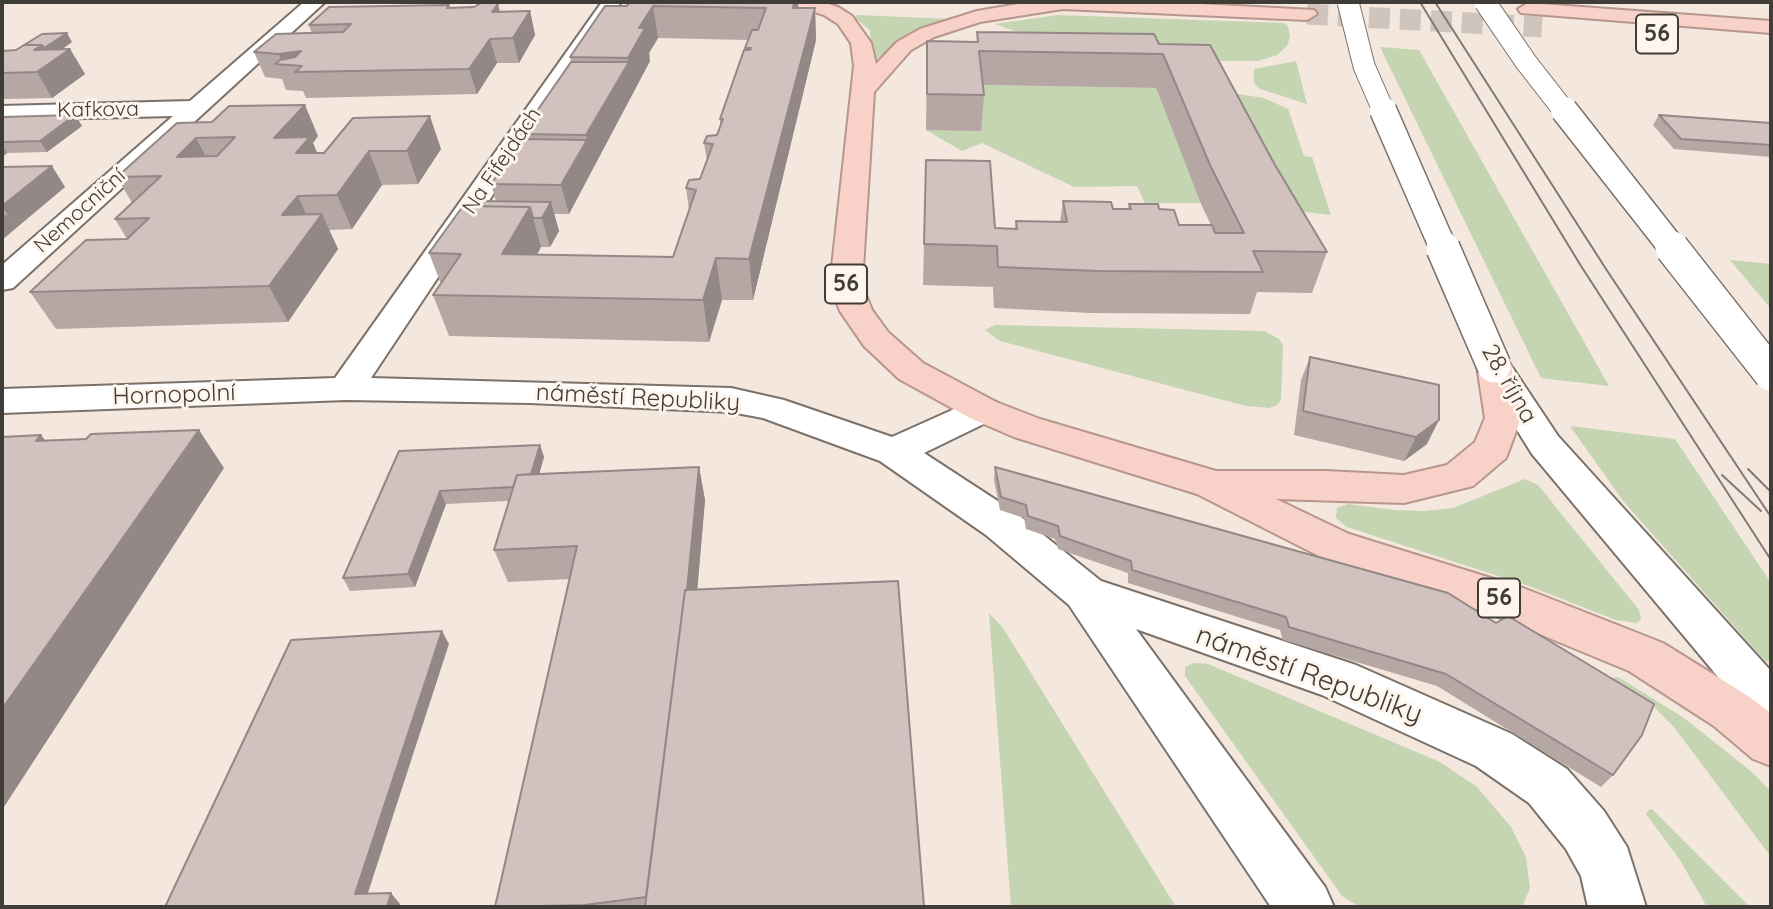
<!DOCTYPE html>
<meta charset="utf-8">
<style>
body{margin:0}
#map{position:relative;width:1773px;height:909px;overflow:hidden;background:#f3e7de;font-family:Quicksand,sans-serif}
canvas{display:block}
.frame{position:absolute;inset:0;border:4px solid #403c38;pointer-events:none}
</style>
<div id="map">
<canvas width="1773" height="909"></canvas>
<div class="frame"></div>
</div>
<script>
const ctx = document.querySelector('canvas').getContext('2d');
ctx.lineJoin = 'round';
function fillPath(path, color) {
  ctx.fillStyle = color;
  ctx.fill(path, 'evenodd');
}
function toPath(rows) {
  const path = new Path2D();
  for (const r of rows) {
    path.moveTo(r[0], r[1]);
    for (let i = 2; i < r.length; i += 2) path.lineTo(r[i], r[i + 1]);
  }
  return path;
}
function stroke(path, color, width, dash) {
  ctx.strokeStyle = color;
  ctx.lineWidth = width;
  ctx.lineCap = dash ? 'butt' : 'round';
  ctx.setLineDash(dash || []);
  ctx.stroke(path);
}
function write(font, color, halo, rows, align = 'center') {
  ctx.font = font + ' Quicksand,sans-serif';
  ctx.lineWidth = 6;
  ctx.setLineDash([]);
  ctx.textBaseline = 'middle';
  ctx.strokeStyle = halo;
  ctx.fillStyle = color;
  for (const [text, x, y, turn = 0] of rows) {
    ctx.save();
    ctx.translate(x, y);
    ctx.rotate((+turn || 0) * Math.PI / 180);
    ctx.textAlign = isNaN(turn) ? turn : align;
    if (halo) ctx.strokeText(text, 0, 0);
    ctx.fillText(text, 0, 0);
    ctx.restore();
  }
}
fillPath(toPath([
 [857,15,950,19,952,19,894,46,875,60,872,57,870,30,854,17],
 [1058,15,1284,23,1288,26,1290,37,1287,46,1277,55,1258,61,1108,61,1094,59,995,24],
 [1380,47,1419,50,1609,386,1541,378],
 [1296,61,1307,104,1260,89,1254,83,1254,69],
 [977,85,1156,88,1201,203,1145,203,1137,186,1074,187,982,143,962,151,926,130],
 [1231,93,1264,98,1288,109,1304,156,1312,157,1331,215,1296,211],
 [1730,260,1771,264,1771,309],
 [995,325,1264,331,1279,339,1283,345,1281,400,1277,405,1269,408,1246,406,1000,341,985,330],
 [1570,426,1675,439,1771,583,1771,660,1766,662,1624,502],
 [1525,479,1538,485,1639,610,1641,619,1637,623,1616,620,1529,586,1347,527,1336,518,1337,508,1348,504,1393,510,1425,511,1453,508],
 [989,613,1003,628,1176,907,1011,907],
 [1194,663,1208,664,1440,762,1477,787,1511,827,1526,857,1530,888,1522,907,1360,907,1342,896,1185,676,1185,667],
 [1618,677,1684,718,1753,773,1771,792,1771,857,1674,727,1652,705,1612,678],
 [1650,809,1653,810,1750,907,1707,907,1680,860,1646,814]
]), '#c5d4b1');
stroke(toPath([
 [1307,14,1542,27]
]), '#cfc5bd', 21, [21, 10]);
const minor = toPath([
 [304,2,325,2,13,288,2,290,2,265,173,116,2,120,2,106,190,101,304,2],
 [602,2,621,2,371,378,731,388,784,400,892,437,970,402,983,398,996,402,1001,410,996,418,924,453,1016,513,1101,581,1356,665,1512,734,1567,769,1604,811,1627,847,1646,907,1588,907,1581,876,1566,849,1529,803,1476,766,1322,695,1136,629,1325,887,1334,907,1271,907,1069,605,986,535,880,461,763,418,731,412,530,403,346,400,2,413,2,389,335,378,602,2]
]);
const tertiary = toPath([
 [1494,355,1506,358,1558,436,1771,671,1771,726,1754,720,1532,454,1477,366,1482,358,1494,355]
]);
const trunk = toPath([
 [793,2,822,2,838,7,852,16,871,43,876,64,897,42,920,29,977,11,1030,2,1163,2,1314,10,1317,14,1307,20,1063,9,980,22,934,37,911,50,874,92,862,285,872,310,888,332,923,363,996,402,1040,419,1216,471,1326,471,1404,475,1447,465,1475,442,1485,418,1477,366,1482,358,1494,355,1506,358,1511,366,1521,418,1506,458,1473,486,1404,503,1276,499,1349,534,1523,588,1663,643,1748,696,1771,713,1771,766,1753,759,1714,726,1629,671,1491,614,1319,556,1197,494,1014,437,970,418,899,379,864,346,840,311,830,285,854,66,851,43,838,24,824,15,796,6,793,2],
 [1528,3,1771,21,1771,33,1521,13,1518,9,1528,3]
]);
stroke(minor, '#7b7169', 4);
stroke(tertiary, '#7b7169', 4);
stroke(trunk, '#b7968d', 4);
fillPath(minor, '#fff');
fillPath(tertiary, '#fff');
fillPath(trunk, '#f8d2c8');
stroke(toPath([
 [1420,2,1581,266,1771,560],
 [1435,2,1606,269,1771,517],
 [1748,469,1771,492],
 [1722,475,1761,511]
]), '#817a74', 2);
const tertiaryBridgeFar2 = toPath([
 [1348,2,1364,66,1384,112],
 [1485,2,1526,62,1565,112]
]);
const tertiaryBridgeFar1 = toPath([
 [1383,110,1444,250],
 [1564,110,1674,250]
]);
const tertiaryBridge = toPath([
 [1443,248,1494,366],
 [1672,248,1771,374]
]);
stroke(tertiaryBridgeFar2, '#7b7169', 23, []);
stroke(tertiaryBridgeFar1, '#7b7169', 29, []);
stroke(tertiaryBridge, '#7b7169', 36, []);
stroke(tertiaryBridgeFar2, '#fff', 21);
stroke(tertiaryBridgeFar1, '#fff', 26);
stroke(tertiaryBridge, '#fff', 33);
fillPath(toPath([
 [630,2,798,2,798,8,815,8,816,40,753,300,722,300,709,342,449,336,433,295,441,284,429,253,473,206,496,201,491,184,522,139,521,134,571,62,570,57,627,6],
 [658,38,748,40,720,119,720,125,717,135,704,143,707,161,700,179,686,188,689,210,673,257,537,255,541,247,550,247,559,231,554,214,569,214,650,61,649,53],
 [449,5,450,8,500,12,530,11,535,35,519,63,497,63,477,94,306,98,303,91,286,90,282,79,265,77,254,52,312,33,309,25],
 [977,32,1159,44,1275,165,1327,252,1312,293,1257,292,1250,314,1091,313,994,308,993,287,923,285,926,160,995,228,1015,229,1016,221,1060,222,1063,201,1113,209,1128,209,1129,204,1159,209,1179,225,1211,225,1201,204,1156,88,983,85,984,95,981,131,926,130,927,41,977,42],
 [72,42,62,49,70,49,85,74,52,98,2,99,2,51,16,50],
 [75,115,82,126,47,152,7,153,2,157,2,117],
 [1659,115,1771,123,1771,157,1674,149,1653,125],
 [212,122,318,136,313,143,317,153,441,149,418,184,382,185,352,229,329,230,338,249,288,322,56,329,30,292,127,239,115,219,132,203,117,177],
 [2,167,65,187,2,240],
 [1310,357,1427,444,1404,461,1294,435,1301,380],
 [540,445,544,457,539,474,699,467,705,500,697,590,924,907,496,907,570,579,508,582,494,550,509,501,446,504,415,587,350,591,343,578,399,451],
 [995,467,1448,593,1613,775,1601,787,1437,686,1283,640,1280,630,1128,583,1128,573,1058,549,1055,539,1026,529,1024,518,1000,510,994,480]
]), '#b5a7a4');
fillPath(toPath([
 [794,2,798,2,799,24,793,8],
 [498,4,504,27,492,12],
 [653,6,658,38,649,53,650,61,569,214,561,185,587,140,586,135,628,62,628,58,639,28],
 [815,8,816,40,753,300,749,259],
 [530,11,535,35,519,63,513,38],
 [67,33,72,42,50,58,70,49,85,74,52,98,37,72,34,50],
 [490,39,497,63,477,94,469,69],
 [301,51,302,66,283,65,279,54],
 [305,105,318,136,313,143,324,169,310,187,274,138],
 [75,115,82,126,47,152,40,141],
 [430,116,441,149,418,184,407,151],
 [196,138,213,170,177,157],
 [2,145,7,153,2,157],
 [369,151,382,185,352,229,337,195],
 [52,166,65,187,16,228,2,206],
 [298,196,312,228,322,214,338,249,288,322,269,286,282,215],
 [551,202,559,231,550,247,542,218],
 [530,207,541,247,515,295,502,254],
 [8,216,16,228,2,240,2,222],
 [716,258,722,300,709,342,703,300],
 [1439,420,1427,444,1404,461,1416,437],
 [199,430,224,468,2,810,2,709],
 [41,435,71,474,36,441],
 [540,445,544,457,532,499,527,487],
 [699,467,705,500,694,628,653,907],
 [440,491,446,504,415,587,408,574],
 [442,631,449,644,364,905,355,894],
 [391,893,400,904,399,907,387,907]
]), '#938886');
const building = toPath([
 [483,2,494,2,498,4,492,12,530,11,513,38,490,39,469,69,295,72,302,66,275,64,280,60,295,57,301,51,279,54,254,52,276,34,343,32,351,24,309,25,329,7,449,5,447,8,474,7,483,2],
 [630,2,794,2,793,8,815,8,749,259,716,258,703,300,433,295,461,254,429,253,463,206,530,207,502,254,673,257,696,190,686,188,689,180,700,179,713,144,704,143,707,136,717,135,723,119,720,119,744,50,750,50,751,48,745,48,752,30,758,30,766,8,653,6,639,28,645,28,628,58,570,57,605,6,627,6,630,2],
 [977,32,1154,34,1159,44,1210,45,1275,165,1327,252,1253,251,1263,272,1098,271,998,267,997,246,924,244,926,160,990,161,995,228,1017,229,1016,221,1067,222,1063,201,1111,202,1113,209,1131,209,1129,204,1158,204,1159,209,1174,210,1179,225,1212,225,1215,233,1244,233,1210,165,1163,54,979,51,984,95,927,94,927,41,978,42,977,32],
 [67,33,44,48,42,45,24,45,16,50,42,34,67,33],
 [24,45,42,45,34,50,70,49,37,72,2,73,2,51,16,50,24,45],
 [571,62,629,62,586,135,521,134,571,62],
 [305,105,274,138,310,137,296,153,324,153,353,118,430,116,407,151,369,151,337,195,298,196,282,215,322,214,269,286,30,292,86,240,127,239,149,218,115,219,161,176,117,177,177,123,212,122,229,106,305,105],
 [235,137,217,156,177,157,196,138,235,137],
 [75,115,40,141,2,142,2,117,75,115],
 [1659,115,1771,123,1771,145,1681,139,1659,115],
 [522,139,587,140,561,185,491,184,522,139],
 [52,166,2,206,2,167,52,166],
 [477,201,551,202,542,218,533,218,530,207,473,206,477,201],
 [8,216,2,222,2,217,8,216],
 [1310,357,1439,385,1439,420,1416,437,1303,411,1310,357],
 [199,430,2,709,2,437,41,435,36,441,86,439,91,434,199,430],
 [540,445,531,474,517,475,513,487,440,491,408,574,343,578,399,451,540,445],
 [699,467,687,590,685,590,646,897,585,905,495,907,577,546,494,550,517,475,699,467],
 [995,467,1448,593,1496,623,1508,616,1654,704,1642,735,1613,775,1446,674,1289,627,1286,617,1132,570,1131,561,1060,536,1058,526,1028,516,1026,505,1001,497,995,467],
 [898,581,924,907,645,907,685,590,898,581],
 [442,631,355,894,391,893,387,907,165,907,291,640,442,631]
]);
fillPath(building, '#d2c2bf');
stroke(building, '#938886', 2);
write('21px', '#403c38', '#fef5ed', [
 ["Kafkova",98,110,-1],
 ["Na Fifejdách",502,161,-56],
 ["Nemocniční",80,211,-42]
]);
for (const [x, y, w] of [
 [1657,34,42],
 [846,284,42],
 [1499,598,42]
]) {
  const box = new Path2D();
  box.roundRect(x - w / 2, y - 19.5, w, 39, 5);
  ctx.fillStyle = '#fef5ed';
  ctx.fill(box);
  stroke(box, '#403c38', 2);
}
write('bold 23px', '#403c38', null, [
 ["56",1657,34],
 ["56",846,284],
 ["56",1499,598]
]);
write('24px', '#403c38', '#fef5ed', [
 ["28. října",1509,384,60],
 ["Hornopolní",174,395,-2],
 ["náměstí Republiky",638,398,3]
]);
write('28px', '#403c38', '#fef5ed', [
 ["náměstí Republiky",1309,675,20]
]);
</script>
